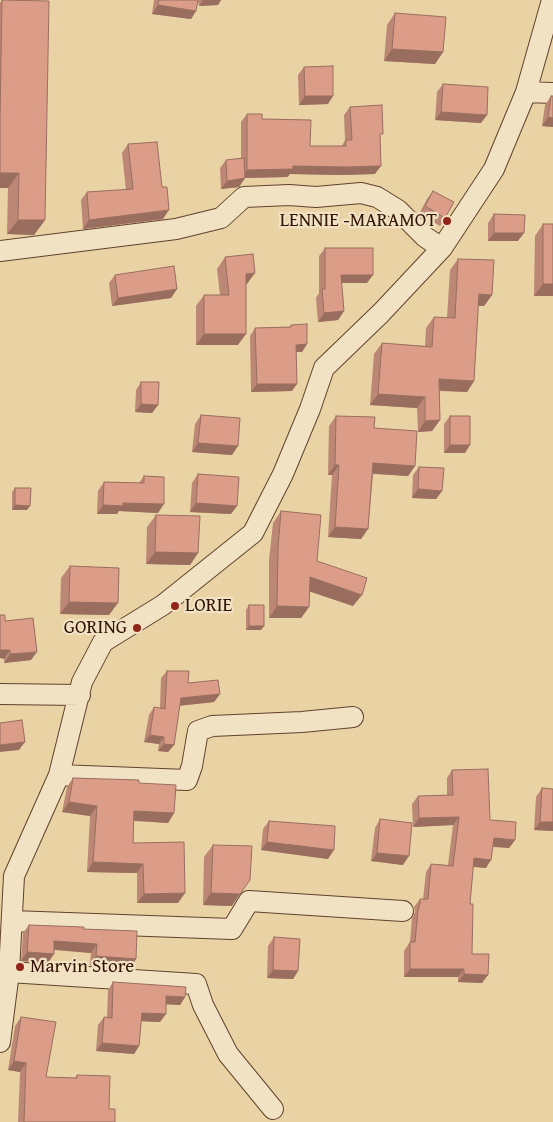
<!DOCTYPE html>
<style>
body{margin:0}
canvas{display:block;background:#e9d2a4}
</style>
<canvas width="553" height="1122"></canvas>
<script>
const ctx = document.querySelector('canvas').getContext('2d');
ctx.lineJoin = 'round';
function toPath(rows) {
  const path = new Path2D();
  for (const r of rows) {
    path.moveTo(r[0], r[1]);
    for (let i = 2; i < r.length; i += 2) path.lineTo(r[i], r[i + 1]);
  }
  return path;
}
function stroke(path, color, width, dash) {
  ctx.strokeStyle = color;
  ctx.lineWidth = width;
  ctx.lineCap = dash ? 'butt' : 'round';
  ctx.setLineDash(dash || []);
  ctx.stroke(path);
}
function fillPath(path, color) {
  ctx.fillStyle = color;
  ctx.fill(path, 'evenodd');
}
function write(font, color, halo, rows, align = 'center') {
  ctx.font = font + ' "Gentium Book Plus",serif';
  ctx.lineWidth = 4.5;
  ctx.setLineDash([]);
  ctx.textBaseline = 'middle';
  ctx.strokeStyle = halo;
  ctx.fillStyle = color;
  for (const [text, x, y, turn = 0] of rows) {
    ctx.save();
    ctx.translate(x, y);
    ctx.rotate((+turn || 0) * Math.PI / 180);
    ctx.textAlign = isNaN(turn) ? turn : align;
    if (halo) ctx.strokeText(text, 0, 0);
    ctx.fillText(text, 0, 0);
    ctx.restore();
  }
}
const minor = toPath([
 [526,92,553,93],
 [0,251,176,229,221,218,244,197,289,195,316,197,361,193,377,197,398,210,425,237,442,248],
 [0,694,80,695],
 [59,775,187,780,192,766,198,731,212,726,302,722,353,717],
 [12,921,232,929,249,901,403,911],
 [9,972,196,984,203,1005,228,1054,273,1109],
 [0,1042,9,972,14,876,59,775,82,682,103,642,163,605,253,533,283,474,310,409,324,368,381,313,442,248,494,169,526,92,552,0]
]);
stroke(minor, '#60422d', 22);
stroke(minor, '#f1e2c4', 20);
fillPath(toPath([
 [2,0,45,220,34,235,7,234,8,188,0,188,0,3],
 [154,0,198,0,196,11,191,19,152,14],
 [198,0,221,0,218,5,199,6],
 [395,13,443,52,435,64,384,61,387,25],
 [304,67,328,104,299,105,298,75],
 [443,84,481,123,435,120,437,92],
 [551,96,553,96,553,127,542,126,545,105],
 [350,107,380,139,375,174,341,175,290,174,287,177,245,178,239,187,221,189,220,168,226,160,241,158,241,122,247,114,262,119,310,146,342,146,345,140,344,115],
 [128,144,162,187,163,219,83,229,81,200,87,192,126,190,122,153],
 [433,191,445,218,440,226,419,214,427,199],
 [494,214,518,241,488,241,488,223],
 [543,224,553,296,534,296,535,236],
 [325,248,367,283,341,283,344,311,338,320,318,322,316,298,319,293,319,256],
 [225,257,247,284,246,284,238,345,196,345,196,306,204,295,220,295,217,269],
 [458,259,492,295,484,306,478,306,474,381,467,392,439,391,440,420,432,431,418,432,417,408,370,405,374,354,382,343,425,346,426,328,434,317,447,318,450,270],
 [115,275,177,289,171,298,112,306,109,283],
 [291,325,307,344,302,352,296,352,292,391,251,392,250,336,255,328,289,327],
 [141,382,158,405,152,413,135,412,136,390],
 [201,415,232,455,192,452,195,424],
 [336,416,374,428,415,466,408,476,373,474,368,529,361,539,328,537,332,475,328,475,329,426],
 [450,416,465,453,444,453,444,424],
 [419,467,442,491,436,499,412,498,413,475],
 [198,474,231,514,190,512,192,483],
 [144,476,158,513,119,511,117,514,97,514,98,491,104,482,139,483],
 [15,488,27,510,12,510,12,492],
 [281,511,317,561,353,606,310,591,309,607,301,618,269,618,269,560,273,523],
 [156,515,198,553,190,565,146,564,147,527],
 [70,566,109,615,60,614,61,578],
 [249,605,264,626,261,630,246,630,246,610],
 [5,621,31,660,4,663],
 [167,671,188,683,220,694,214,702,179,706,174,745,168,752,158,751,159,744,144,742,149,715,154,707,160,708,161,678],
 [452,770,490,820,515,840,509,848,493,847,486,868,473,867,470,904,472,954,482,983,458,982,458,977,404,977,404,951,410,942,412,918,415,912,414,907,420,899,423,899,426,872,431,864,448,865,453,825,413,827,412,804,418,796,447,795,447,778],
 [73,778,139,783,174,813,168,823,133,821,133,843,178,903,137,903,137,873,87,872,90,816,62,812,67,787],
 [542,788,553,789,553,831,534,830,536,797],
 [380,819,403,865,371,861,375,828],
 [269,821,328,859,261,850,263,829],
 [213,845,232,906,203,905,204,857],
 [29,925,83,929,136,959,130,968,90,965,91,953,54,950,48,963,21,961,23,933],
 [274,937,298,971,293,979,267,978,268,946],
 [113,982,185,997,180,1005,166,1004,160,1022,141,1021,139,1046,134,1054,96,1051,98,1025,104,1017,107,1018,108,990],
 [21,1017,46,1077,75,1078,77,1075,109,1109,115,1122,18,1122,20,1072,8,1070,15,1026]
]), '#bc8775');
fillPath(toPath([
 [203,0,221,0,218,5,199,6],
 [158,5,196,11,191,19,152,14],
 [392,49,443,52,435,64,384,61],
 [305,96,333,96,328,104,299,105],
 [441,112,487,115,481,123,435,120],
 [548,117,553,118,553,127,542,126],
 [293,166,381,166,375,174,341,175,290,174,287,177,241,178,247,170],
 [0,173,19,173,8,188,0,188],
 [245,178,239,187,221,189,227,181],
 [169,210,163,219,83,229,89,220],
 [18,220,45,220,34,235,7,234],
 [494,233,524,233,518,241,488,241],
 [255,273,247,284,238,285,246,274],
 [341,275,373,275,367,283,335,283],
 [543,284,553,284,553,296,534,296],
 [177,289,171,298,112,306,118,298],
 [479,294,492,295,484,306,471,305],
 [344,311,338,320,318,322,324,313],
 [204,334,246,334,238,345,196,345],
 [307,344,302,352,291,352,296,345],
 [439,379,474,381,467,392,431,390],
 [257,384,297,384,292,391,251,392],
 [378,394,425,397,417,408,370,405],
 [141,404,158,405,152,413,135,412],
 [440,420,432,431,418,432,425,421],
 [198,443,238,446,232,455,192,452],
 [450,445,470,445,465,453,444,453],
 [373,463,415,466,408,476,366,473],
 [335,465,339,465,332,475,328,475],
 [418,489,442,491,436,499,412,498],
 [123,503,164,504,158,513,119,511,117,514,97,514,103,505],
 [196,503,237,506,231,514,190,512],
 [15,505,30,506,27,510,12,510],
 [335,527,368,529,361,539,328,537],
 [155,552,198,553,190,565,146,564],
 [310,577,362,595,353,606,302,589],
 [69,602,118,603,109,615,60,614],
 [277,606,309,607,301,618,269,618],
 [249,626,264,626,261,630,246,630],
 [0,650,10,650,4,659,0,658],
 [37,652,31,660,4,663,10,654],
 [220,694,214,702,175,706,181,698],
 [150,735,164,737,159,744,144,742],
 [25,742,19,750,0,752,0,745],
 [164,744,174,745,168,752,158,751],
 [69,802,97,806,90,816,62,812],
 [134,811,174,813,168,823,127,820],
 [459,817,453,825,413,827,419,818],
 [540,822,553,822,553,831,534,830],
 [494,838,515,840,509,848,488,846],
 [267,842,334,850,328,859,261,850],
 [377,853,409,856,403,865,371,861],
 [474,858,491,860,486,868,468,866],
 [93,862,143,864,137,873,87,872],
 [185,893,178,903,137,903,144,894],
 [211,893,240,894,232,906,203,905],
 [54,941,97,944,91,953,48,949],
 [27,952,54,954,48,963,21,961],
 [96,956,136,959,130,968,90,965],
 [410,969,464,969,458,977,404,977],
 [273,970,298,971,293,979,267,978],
 [464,974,488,975,482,983,458,982],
 [166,996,185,997,180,1005,161,1004],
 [142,1013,166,1014,160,1022,136,1021],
 [102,1043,139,1046,134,1054,96,1051],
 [14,1061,26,1063,20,1072,8,1070]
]), '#996e5f');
const building = toPath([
 [2,0,49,1,45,220,18,220,19,173,0,173,0,120,2,0],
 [159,0,198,0,196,11,158,5,159,0],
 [395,13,446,17,443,52,392,49,395,13],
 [333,66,333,96,305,96,304,67,333,66],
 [443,84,488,87,487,115,441,112,443,84],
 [551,96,553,96,553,118,548,117,551,96],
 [382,105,383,134,380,134,381,166,347,167,293,166,293,169,247,170,247,114,262,114,262,119,311,120,310,146,346,146,346,140,352,140,350,107,382,105],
 [157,142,162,187,167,187,169,210,89,220,87,192,133,189,128,144,157,142],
 [244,158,245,178,227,181,226,160,244,158],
 [433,191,454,202,445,218,425,206,433,191],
 [494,214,525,215,524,233,494,233,494,214],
 [543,224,553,224,553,284,543,284,543,224],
 [325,248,373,248,373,275,341,275,344,311,324,313,322,289,325,289,325,248],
 [253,254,255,273,246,274,246,334,204,334,204,295,229,295,225,257,253,254],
 [458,259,494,260,492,295,479,294,474,381,439,379,440,420,425,421,425,397,378,394,382,343,432,347,434,317,455,318,458,259],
 [174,266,177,289,118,298,115,275,174,266],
 [307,324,307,344,296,345,297,384,257,384,255,328,291,327,291,325,307,324],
 [141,382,159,382,158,405,141,404,141,382],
 [201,415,240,418,238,446,198,443,201,415],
 [336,416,375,417,374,428,417,431,415,466,373,463,368,529,335,527,339,465,335,465,336,416],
 [450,416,470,416,470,445,450,445,450,416],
 [419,467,444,468,442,491,418,489,419,467],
 [198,474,239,477,237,506,196,503,198,474],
 [144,476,164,477,164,504,123,503,123,506,103,505,104,482,144,483,144,476],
 [15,488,31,488,30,506,15,505,15,488],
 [281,511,321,515,317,561,367,578,362,595,310,577,309,607,277,606,278,548,281,511],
 [156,515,200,516,198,553,155,552,156,515],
 [70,566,119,568,118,603,69,602,70,566],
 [249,605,264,605,264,626,249,626,249,605],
 [0,615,5,615,5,621,33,618,37,652,10,654,10,650,0,650,0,615],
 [167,671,189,671,188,683,218,680,220,694,181,698,174,745,164,744,164,737,150,735,154,707,165,709,167,671],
 [22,720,25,742,0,745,0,723,22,720],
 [488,769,490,820,516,822,515,840,494,838,491,860,474,858,470,904,473,904,472,954,489,954,488,975,464,974,464,969,410,969,410,942,415,942,418,910,420,904,420,899,428,899,431,864,453,866,459,817,419,818,418,796,453,795,452,770,488,769],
 [73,778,139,780,139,783,176,785,174,813,134,811,133,843,184,842,185,893,144,894,143,864,93,862,97,806,69,802,73,778],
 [542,788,553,789,553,822,540,822,542,788],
 [380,819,412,823,409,856,377,853,380,819],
 [269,821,335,826,334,850,267,842,269,821],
 [213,845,252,846,250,880,240,894,211,893,213,845],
 [29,925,84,927,83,929,137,931,136,959,96,956,97,944,54,941,54,954,27,952,29,925],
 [274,937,300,939,298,971,273,970,274,937],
 [113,982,186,987,185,997,166,996,166,1014,142,1013,139,1046,102,1043,104,1017,112,1018,113,982],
 [21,1017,56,1022,46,1077,77,1078,77,1075,110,1076,109,1109,115,1109,115,1122,24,1122,26,1063,14,1061,21,1017]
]);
fillPath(building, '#db9d88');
stroke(building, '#996e5f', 1);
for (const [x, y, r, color] of [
 [447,221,5,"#8f2418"],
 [175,606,5,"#8f2418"],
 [137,628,5,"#8f2418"],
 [20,967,5,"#8f2418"]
]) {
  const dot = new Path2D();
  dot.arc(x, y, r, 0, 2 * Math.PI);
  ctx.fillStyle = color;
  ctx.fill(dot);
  stroke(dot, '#f1e2c4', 2);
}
write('19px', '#321205', '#f1e2c4', [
 ["LENNIE -MARAMOT",437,221],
 ["LORIE",185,606,"left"],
 ["GORING",127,628],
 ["Marvin Store",30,967,"left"]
], 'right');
</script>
